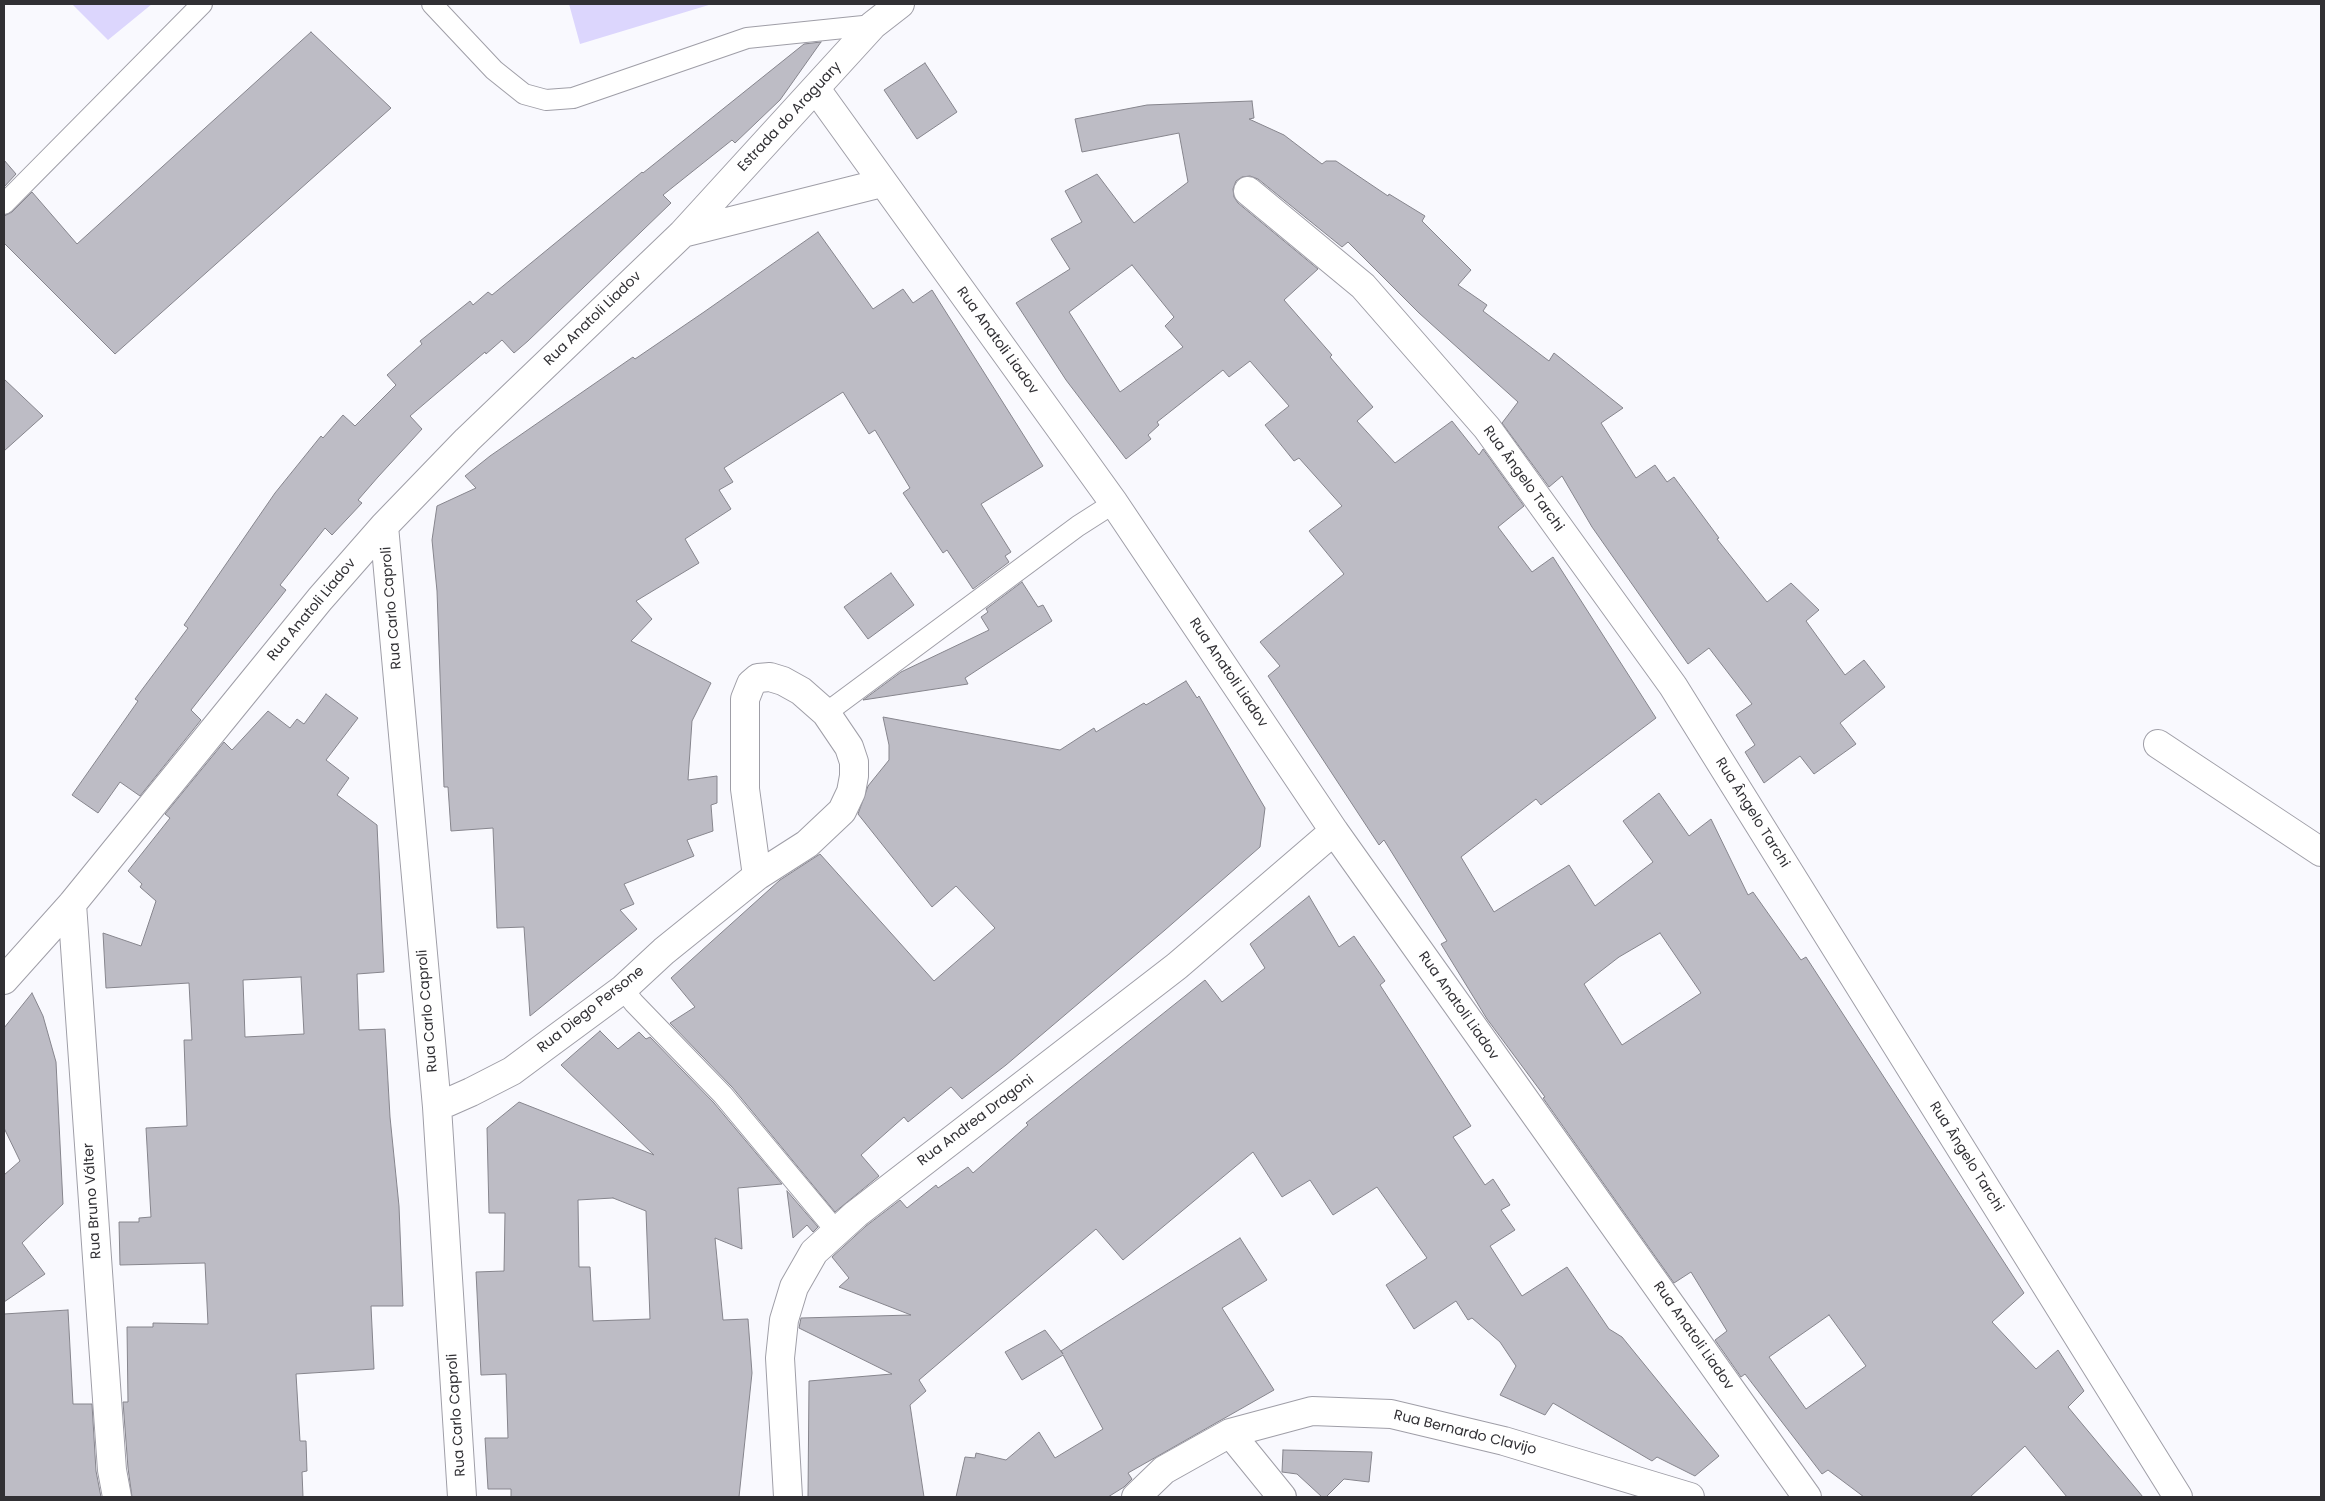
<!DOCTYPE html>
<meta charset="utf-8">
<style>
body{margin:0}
#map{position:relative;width:2325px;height:1501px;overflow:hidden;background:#f9f9fe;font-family:Poppins,sans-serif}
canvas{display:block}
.frame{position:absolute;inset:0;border:5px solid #313034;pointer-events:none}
</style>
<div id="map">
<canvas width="2325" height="1501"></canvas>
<div class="frame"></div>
</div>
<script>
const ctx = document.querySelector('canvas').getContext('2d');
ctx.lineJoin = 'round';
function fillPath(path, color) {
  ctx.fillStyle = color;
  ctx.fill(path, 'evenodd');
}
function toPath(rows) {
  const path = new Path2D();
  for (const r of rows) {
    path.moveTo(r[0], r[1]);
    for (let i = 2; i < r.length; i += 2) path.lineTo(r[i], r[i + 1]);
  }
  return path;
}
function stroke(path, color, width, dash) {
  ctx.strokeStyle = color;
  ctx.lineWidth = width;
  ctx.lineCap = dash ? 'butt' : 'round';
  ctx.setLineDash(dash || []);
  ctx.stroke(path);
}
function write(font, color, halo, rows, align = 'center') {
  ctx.font = font + ' Poppins,sans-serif';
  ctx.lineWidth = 4;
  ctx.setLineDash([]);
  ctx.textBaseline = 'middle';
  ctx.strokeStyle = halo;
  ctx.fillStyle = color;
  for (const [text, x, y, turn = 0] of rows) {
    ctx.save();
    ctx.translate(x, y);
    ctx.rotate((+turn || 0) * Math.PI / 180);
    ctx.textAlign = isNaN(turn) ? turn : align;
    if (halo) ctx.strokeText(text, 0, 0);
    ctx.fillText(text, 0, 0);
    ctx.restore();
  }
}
fillPath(toPath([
 [72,4,152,4,108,40],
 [569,4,712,4,580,44]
]), '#dcd6fd');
const building = toPath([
 [311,32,391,108,115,354,4,243,4,216,12,212,32,192,77,244,311,32],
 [821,42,780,100,735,143,732,140,663,195,671,203,528,341,514,353,502,340,486,354,485,352,410,416,422,429,378,477,358,500,362,503,332,535,325,528,280,585,286,590,191,710,201,720,140,796,120,782,98,813,72,795,138,701,135,699,188,628,184,625,275,493,321,436,323,438,343,415,355,426,396,385,387,375,422,344,420,341,470,301,473,305,488,292,492,295,642,172,643,173,804,44,821,42],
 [925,63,957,112,917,139,884,90,925,63],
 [1252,101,1254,118,1249,119,1284,135,1322,164,1326,161,1336,161,1388,196,1389,194,1425,216,1422,221,1471,270,1458,285,1487,305,1483,311,1549,361,1554,353,1623,408,1601,423,1636,478,1655,465,1667,482,1674,477,1719,538,1717,539,1767,602,1791,583,1819,610,1806,621,1845,675,1864,660,1885,687,1840,723,1856,744,1814,774,1800,756,1764,783,1745,752,1755,745,1736,715,1752,704,1709,648,1688,664,1592,527,1562,476,1549,487,1502,423,1518,402,1419,313,1348,242,1342,247,1258,179,1250,176,1242,177,1236,181,1233,189,1234,197,1238,203,1318,269,1284,300,1332,355,1330,357,1373,407,1357,421,1395,463,1452,421,1479,455,1483,449,1524,506,1498,527,1532,572,1553,557,1656,718,1541,805,1536,799,1461,857,1494,912,1569,865,1595,906,1653,862,1623,821,1659,793,1689,836,1711,819,1748,895,1753,892,1801,960,1806,957,2024,1293,1992,1322,2036,1369,2058,1350,2084,1391,2068,1407,2143,1497,2067,1497,2025,1446,1970,1497,1864,1497,1828,1470,1822,1474,1745,1374,1741,1377,1715,1340,1727,1331,1691,1272,1674,1283,1543,1098,1545,1097,1487,1019,1441,944,1447,941,1384,840,1379,845,1268,676,1280,666,1260,642,1344,574,1309,531,1342,506,1299,458,1294,461,1265,425,1289,406,1250,361,1229,377,1223,370,1157,422,1159,425,1148,435,1151,439,1126,459,1066,380,1016,303,1070,269,1051,239,1082,222,1065,191,1097,174,1134,223,1188,182,1179,133,1082,152,1075,119,1147,105,1252,101],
 [1132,265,1174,317,1165,326,1183,347,1120,392,1069,312,1132,265],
 [1660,933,1701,993,1622,1045,1584,984,1619,957,1660,933],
 [1829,1315,1866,1366,1806,1409,1769,1357,1829,1315],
 [4,160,16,174,4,187,4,160],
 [818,232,873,309,903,289,913,303,932,290,1043,466,981,504,1011,552,1005,556,1009,562,973,589,947,550,943,553,903,493,910,488,875,430,869,434,843,392,724,468,733,482,719,490,731,509,685,539,699,563,636,601,652,619,631,641,711,683,692,721,688,780,717,776,717,803,711,805,713,831,687,840,694,856,624,884,634,904,620,910,637,929,530,1016,524,927,497,928,493,828,451,831,448,787,444,787,437,591,432,540,437,506,476,488,465,476,490,456,633,357,635,359,704,312,818,232],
 [4,379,43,416,4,451,4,379],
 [891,573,914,605,868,639,844,607,891,573],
 [1022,582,1038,607,1043,605,1052,621,965,678,968,684,863,700,901,672,989,630,981,617,988,612,986,609,1022,582],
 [1186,681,1197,698,1199,696,1265,808,1260,847,1165,930,1006,1065,962,1099,951,1087,908,1122,904,1117,861,1155,879,1176,835,1212,732,1087,670,1023,695,1007,671,978,780,880,820,854,934,981,995,928,956,886,932,907,858,814,868,786,889,760,889,745,883,717,1060,750,1094,728,1096,732,1144,703,1146,705,1186,681],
 [326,694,358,718,326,760,349,778,337,795,377,825,384,972,357,974,359,1030,385,1029,390,1117,399,1206,403,1306,371,1306,374,1369,296,1374,300,1441,306,1441,307,1471,302,1472,303,1497,132,1497,128,1468,123,1402,128,1402,127,1327,153,1327,153,1323,208,1324,205,1263,120,1265,119,1222,139,1222,139,1218,151,1217,146,1128,187,1126,184,1040,192,1040,189,983,106,988,103,933,141,946,156,901,140,887,142,884,128,871,170,818,165,814,224,742,232,750,268,711,290,728,297,719,304,724,326,694],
 [301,977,304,1034,245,1037,243,980,301,977],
 [1309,896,1339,947,1354,936,1385,981,1380,985,1471,1126,1453,1137,1485,1185,1493,1179,1510,1205,1501,1210,1515,1230,1490,1246,1522,1296,1567,1267,1609,1329,1622,1337,1719,1456,1695,1476,1657,1457,1652,1461,1553,1403,1545,1415,1500,1395,1516,1366,1500,1342,1472,1318,1468,1320,1456,1301,1414,1329,1386,1285,1427,1258,1377,1187,1333,1215,1310,1180,1282,1197,1253,1152,1123,1260,1096,1229,919,1380,926,1391,910,1405,924,1497,808,1497,809,1381,892,1374,799,1328,801,1318,911,1315,839,1287,849,1278,832,1257,866,1226,900,1200,907,1208,936,1185,938,1188,968,1167,973,1173,1028,1125,1026,1123,1205,980,1222,1002,1265,968,1250,944,1309,896],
 [32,993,43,1016,56,1062,63,1204,22,1243,45,1274,4,1302,4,1175,20,1161,4,1128,4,1028,32,993],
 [600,1031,618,1049,639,1032,646,1039,650,1037,714,1103,782,1184,738,1188,742,1249,715,1238,723,1320,748,1319,752,1373,739,1497,511,1497,511,1489,488,1489,485,1438,508,1438,506,1374,481,1375,476,1272,504,1271,505,1213,489,1213,487,1128,519,1102,654,1155,561,1065,600,1031],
 [613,1198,646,1211,650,1319,593,1321,590,1267,579,1267,578,1200,613,1198],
 [787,1191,818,1227,813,1232,807,1225,793,1238,787,1191],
 [1240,1238,1267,1280,1222,1308,1274,1390,1128,1473,1132,1479,1124,1487,1108,1497,956,1497,965,1457,975,1458,976,1453,1006,1460,1039,1432,1055,1458,1103,1429,1063,1355,1022,1380,1005,1352,1045,1330,1063,1354,1061,1351,1240,1238],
 [68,1310,73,1404,92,1404,96,1471,101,1497,4,1497,4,1314,68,1310],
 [1283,1450,1372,1452,1369,1482,1344,1479,1326,1497,1322,1497,1297,1474,1282,1472,1283,1450]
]);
fillPath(building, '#bdbcc5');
stroke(building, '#86858d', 1);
const service = toPath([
 [432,4,494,70,524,94,546,100,573,98,747,38,873,25],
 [4,204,202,4],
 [826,713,1078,526,1114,503],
 [623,989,634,1003,723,1095,837,1232]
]);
const minor = toPath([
 [816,89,1114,503,1334,831,1807,1497],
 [1248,191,1363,286,1487,428,1673,686,2178,1497],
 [683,233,882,183],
 [384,526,437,1107,462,1497],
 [2158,744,2321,852],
 [72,904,112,1470,117,1497],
 [4,980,72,904,320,599,384,526,467,440,683,233,873,25,900,4],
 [437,1107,471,1092,512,1071,547,1045,623,989,664,951,757,876,807,844,842,811,851,792,854,776,854,762,849,747,826,713,801,691,783,681,770,677,758,678,751,684,745,699,745,789,757,876],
 [1230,1433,1282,1497],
 [788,1497,780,1358,784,1320,794,1287,814,1252,856,1214,1177,966,1334,831],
 [1136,1497,1164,1470,1230,1433,1312,1411,1391,1414,1504,1441,1690,1497]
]);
stroke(service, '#9f9ea7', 22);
stroke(minor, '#9f9ea7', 30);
stroke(service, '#fff', 20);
stroke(minor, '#fff', 28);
write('14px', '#313034', '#fff', [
 ["Estrada do Araguary",790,117,-47],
 ["Rua Anatoli Liadov",593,319,-44],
 ["Rua Anatoli Liadov",997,341,54],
 ["Rua Ângelo Tarchi",1523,479,54],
 ["Rua Carlo Caproli",392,608,-95],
 ["Rua Anatoli Liadov",312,610,-50],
 ["Rua Anatoli Liadov",1228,673,56],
 ["Rua Ângelo Tarchi",1752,813,58],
 ["Rua Anatoli Liadov",1458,1006,55],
 ["Rua Diego Persone",591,1010,-38],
 ["Rua Carlo Caproli",428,1011,-95],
 ["Rua Andrea Dragoni",976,1121,-37],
 ["Rua Ângelo Tarchi",1966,1157,58],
 ["Rua Bruno Válter",93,1201,-94],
 ["Rua Anatoli Liadov",1693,1336,55],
 ["Rua Carlo Caproli",457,1415,-94],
 ["Rua Bernardo Clavijo",1465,1433,14]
]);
</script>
